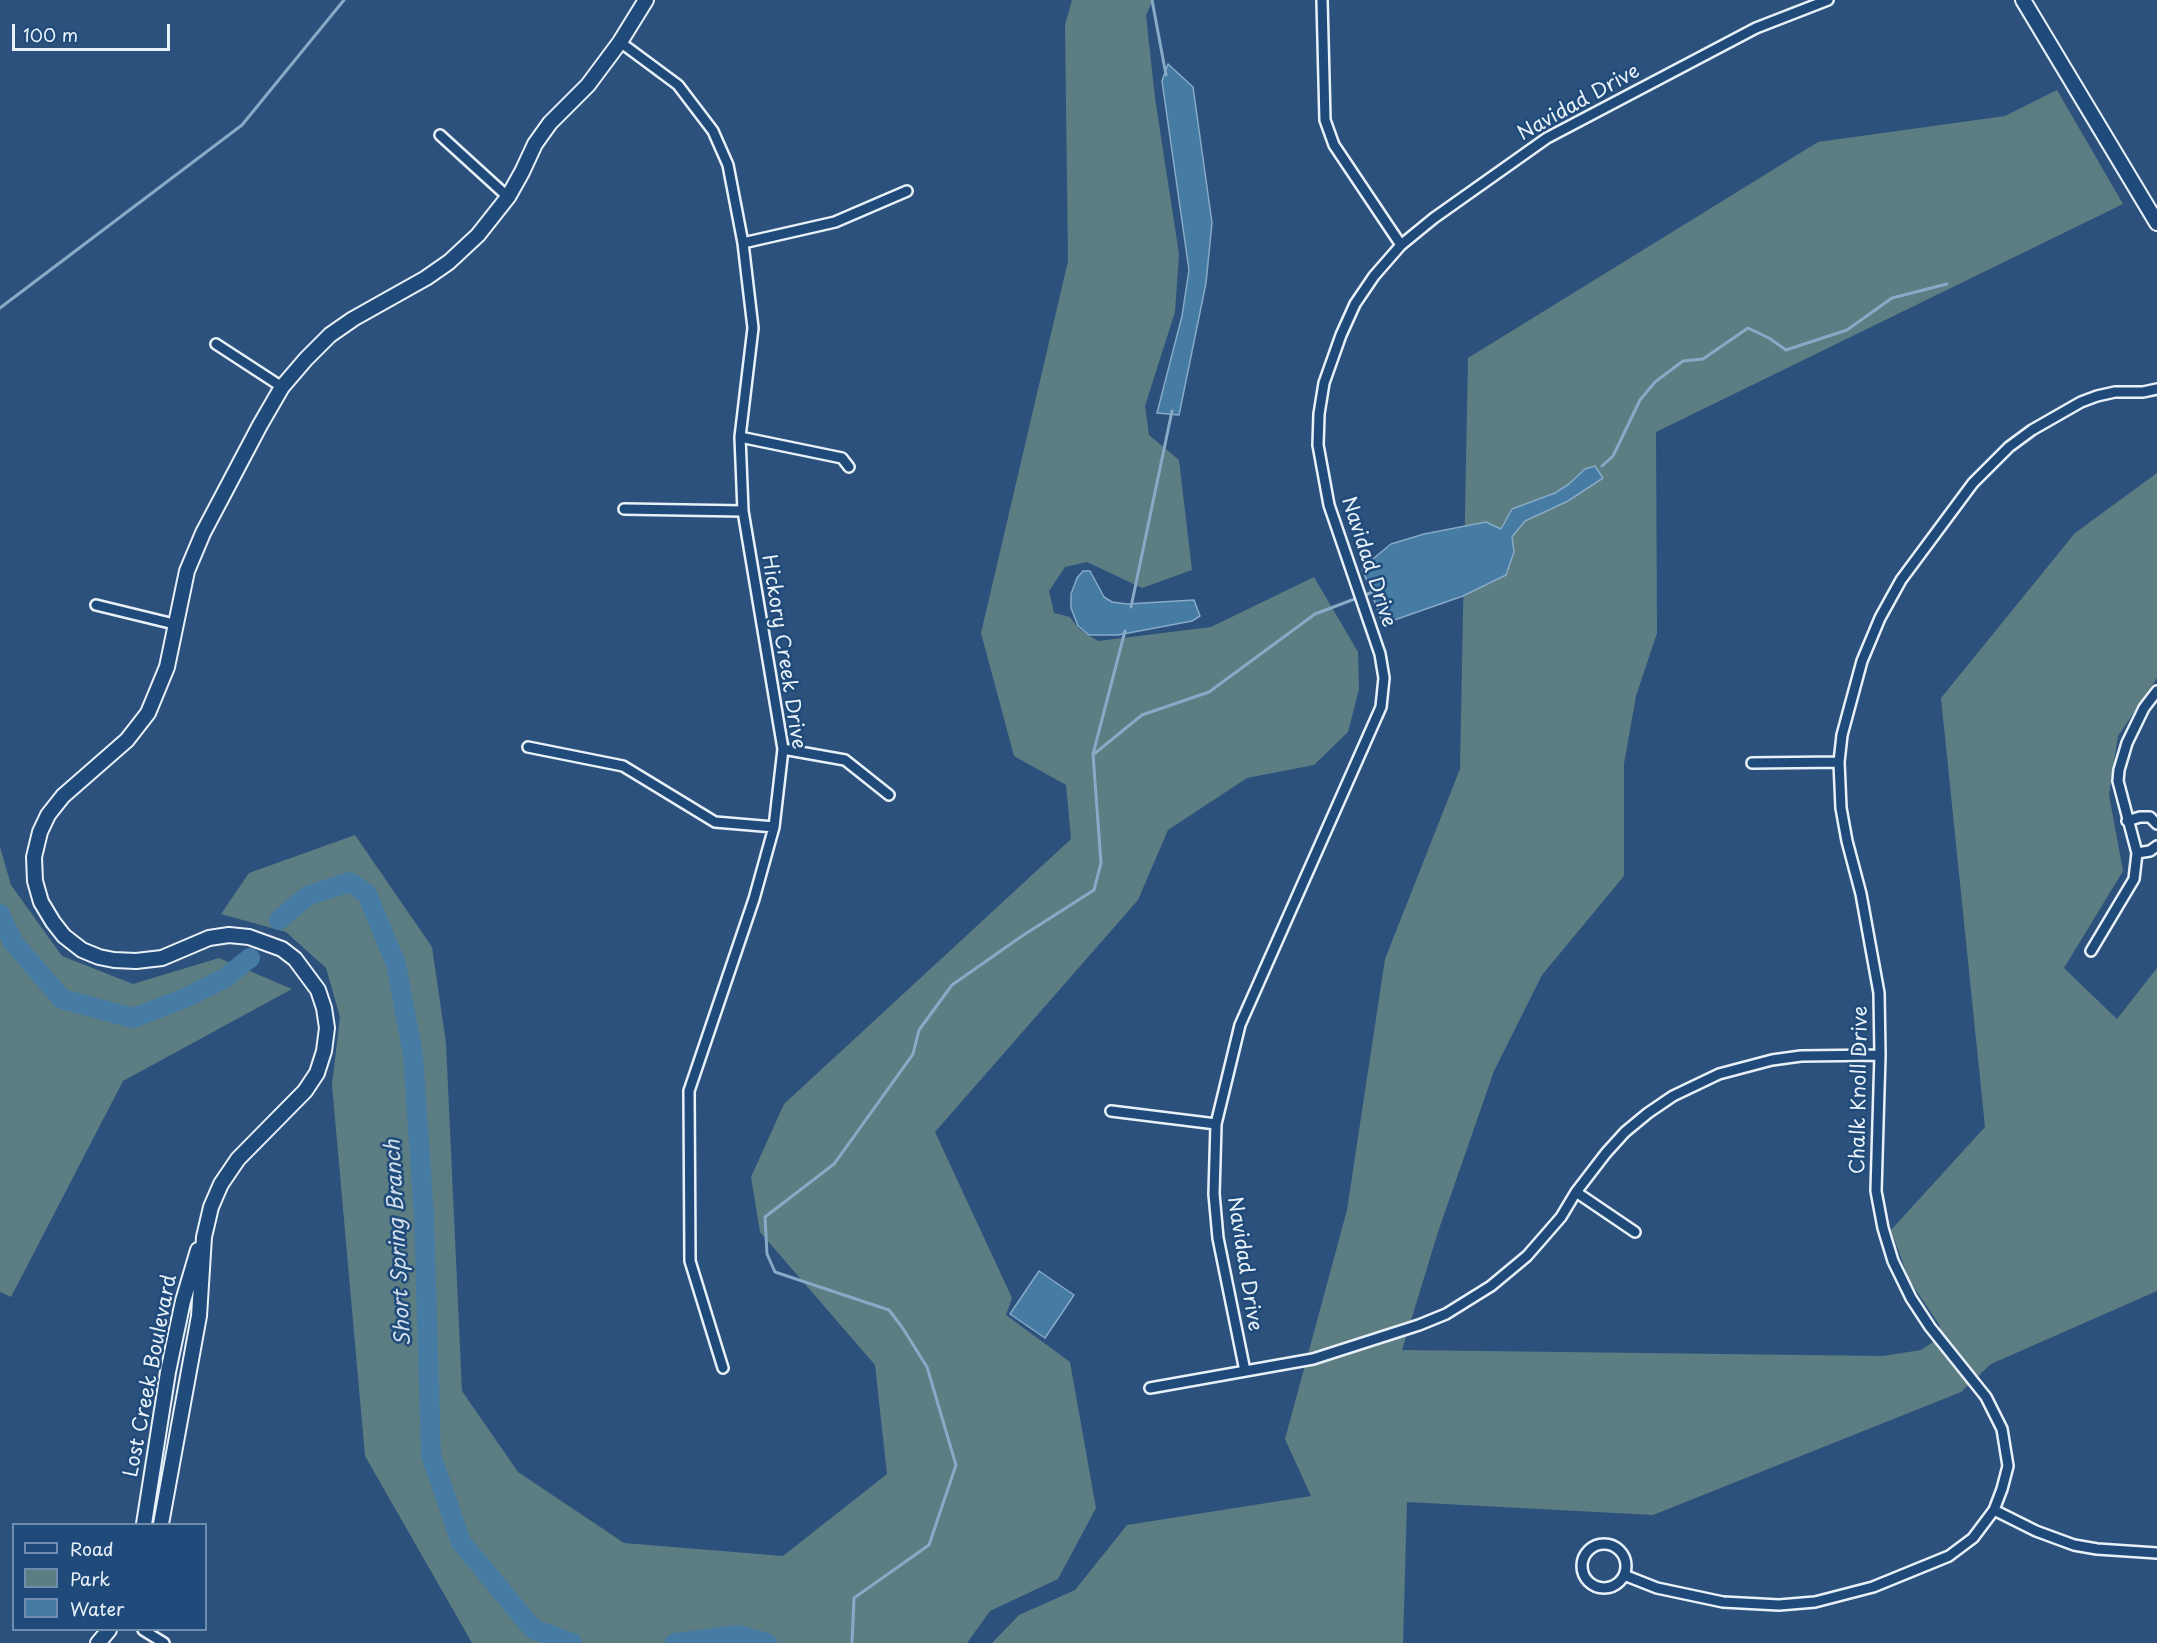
<!DOCTYPE html>
<style>
body{margin:0}
#map{position:relative;width:2157px;height:1643px;overflow:hidden;background:#2d517d;font-family:"Playpen Sans",sans-serif}
canvas{display:block}
.legend{position:absolute;left:12px;top:1523px;width:195px;height:108px;box-sizing:border-box;background:#1f4a7a;border:2px solid #6f8dac;margin:0;padding:8px 10px;list-style:none;font-size:18px;color:#e8f1f8}
.legend li{display:flex;align-items:center;gap:12px;height:30px}
.legend b{width:30px;border:2px solid #6f8dac}
.scale{position:absolute;left:12px;top:24px;width:158px;height:27px;box-sizing:border-box;border:3px solid #e8f1f8;border-top:0;padding-left:8px;font-size:18px;line-height:21px;white-space:nowrap;color:#e8f1f8;-webkit-text-stroke:4px #1f4a7a;paint-order:stroke}
</style>
<div id="map">
<canvas width="2157" height="1643"></canvas>
<ul class="legend">
<li><b style="height:8px;background:#1f4a7a"></b>Road</li>
<li><b style="height:16px;background:#5c7d82"></b>Park</li>
<li><b style="height:16px;background:#467ba4"></b>Water</li>
</ul>
<div class="scale">100 m</div>
</div>
<script>
const ctx = document.querySelector('canvas').getContext('2d');
ctx.lineJoin = 'round';
function fillPath(path, color) {
  ctx.fillStyle = color;
  ctx.fill(path, 'evenodd');
}
function toPath(rows) {
  const path = new Path2D();
  for (const r of rows) {
    if (r.length === 3) {
      path.moveTo(r[0] + r[2], r[1]);
      path.arc(r[0], r[1], r[2], 0, 2 * Math.PI);
      continue;
    }
    path.moveTo(r[0], r[1]);
    for (let i = 2; i < r.length; i += 2) path.lineTo(r[i], r[i + 1]);
  }
  return path;
}
function stroke(path, color, width, dash) {
  ctx.strokeStyle = color;
  ctx.lineWidth = width;
  ctx.lineCap = dash ? 'butt' : 'round';
  ctx.setLineDash(dash || []);
  ctx.stroke(path);
}
function write(font, color, halo, rows, align = 'center') {
  ctx.font = font + ' "Playpen Sans",sans-serif';
  ctx.lineWidth = 5;
  ctx.setLineDash([]);
  ctx.textBaseline = 'middle';
  ctx.strokeStyle = halo;
  ctx.fillStyle = color;
  for (const [text, x, y, turn = 0] of rows) {
    ctx.save();
    ctx.translate(x, y);
    ctx.rotate((+turn || 0) * Math.PI / 180);
    ctx.textAlign = isNaN(turn) ? turn : align;
    if (halo) ctx.strokeText(text, 0, 0);
    ctx.fillText(text, 0, 0);
    ctx.restore();
  }
}
fillPath(toPath([
 [1072,0,1153,0,1146,15,1155,98,1179,254,1175,312,1145,406,1149,435,1179,460,1192,570,1142,588,1087,562,1065,567,1049,591,1054,613,1070,617,1079,629,1098,641,1211,627,1314,577,1358,652,1359,689,1348,732,1314,765,1247,778,1168,830,1138,900,935,1132,1012,1298,1006,1315,1070,1362,1096,1508,1058,1579,990,1611,967,1643,472,1643,365,1456,332,1085,340,1017,326,968,286,932,221,914,249,873,355,835,432,947,446,1043,462,1391,518,1472,624,1543,783,1556,887,1474,875,1365,760,1232,751,1177,784,1104,1071,839,1066,785,1014,756,981,633,1068,261,1065,25],
 [2057,90,2123,204,1656,432,1657,633,1636,696,1624,764,1624,876,1542,975,1494,1071,1438,1232,1402,1350,1883,1356,1921,1350,1933,1342,1940,1326,1909,1280,1891,1230,1985,1127,1941,698,2075,533,2157,473,2157,678,2118,736,2109,795,2123,871,2064,968,2117,1019,2157,968,2157,1291,1991,1364,1961,1392,1653,1515,1407,1502,1403,1643,992,1643,1019,1615,1075,1590,1127,1525,1311,1496,1285,1439,1347,1210,1385,959,1460,769,1468,358,1818,142,2005,116],
 [0,847,11,885,62,956,133,984,219,958,292,989,123,1081,11,1297,0,1292]
]), '#5c7d82');
const water = toPath([
 [1168,64,1193,87,1212,223,1206,283,1179,415,1157,413,1182,316,1189,270,1162,81,1168,64],
 [1595,466,1603,478,1568,501,1525,521,1512,537,1514,552,1506,575,1463,596,1383,624,1362,568,1391,544,1424,534,1486,522,1501,529,1512,509,1555,493,1569,484,1585,469,1595,466],
 [1083,571,1090,571,1104,597,1112,602,1127,604,1194,600,1200,616,1192,621,1118,635,1089,635,1078,626,1071,608,1071,594,1077,578,1083,571],
 [1039,1271,1074,1295,1045,1338,1010,1314,1039,1271]
]);
fillPath(water, '#467ba4');
stroke(water, '#87aac6', 1.5);
stroke(toPath([
 [1152,0,1166,75],
 [0,308,242,125,344,0],
 [1602,466,1613,456,1640,400,1655,382,1683,361,1703,359,1748,328,1769,338,1786,350,1847,330,1892,298,1947,284],
 [1131,607,1172,411],
 [1094,754,1142,715,1209,692,1315,614,1373,592],
 [852,1643,854,1598,929,1545,956,1465,927,1367,902,1327,889,1310,775,1272,767,1254,765,1217,834,1164,913,1054,919,1030,952,985,1022,936,1094,890,1101,863,1093,754,1125,631]
]), '#87aac6', 3);
stroke(toPath([
 [0,914,13,942,62,999,133,1018,185,998,225,978,250,958],
 [279,920,307,896,350,882,367,894,396,964,413,1055,424,1216,431,1455,461,1542,533,1629,572,1643],
 [675,1643,739,1635,767,1643]
]), '#467ba4', 20);
const street = toPath([
 [1322,0,1325,120,1334,145,1401,245],
 [620,42,678,85,713,131,728,165,743,243,753,328,740,437,743,511,783,749,774,827,754,899,689,1091,690,1261,723,1368],
 [440,135,508,197],
 [743,243,835,222,907,191],
 [216,344,282,387],
 [740,437,842,458,849,467],
 [624,509,743,511],
 [96,605,174,624],
 [528,747,623,766,715,822,774,827],
 [783,749,845,760,889,795],
 [1752,763,1839,762],
 [2127,821,2140,817,2150,817,2157,824],
 [2137,853,2150,851,2157,846],
 [2091,951,2134,879,2137,853,2118,781,2119,770,2127,743,2144,708,2157,691],
 [1111,1111,1216,1124],
 [1576,1192,1635,1232],
 [1245,1371,1218,1238,1214,1194,1216,1124,1240,1025,1381,707,1384,678,1380,654,1329,505,1318,445,1319,414,1324,383,1341,335,1355,304,1374,276,1401,245,1434,218,1547,138,1756,28,1828,0],
 [1150,1388,1313,1359,1419,1325,1446,1314,1491,1286,1527,1256,1561,1217,1576,1192,1606,1153,1625,1132,1648,1113,1673,1096,1719,1074,1772,1060,1801,1056,1880,1055],
 [1994,1510,2036,1531,2074,1545,2097,1549,2157,1553],
 [1604,1566,22],
 [1624,1575,1657,1588,1723,1602,1779,1605,1815,1602,1873,1587,1949,1556,1973,1538,1994,1510,2002,1489,2008,1466,2002,1429,1986,1397,1930,1327,1911,1298,1893,1261,1883,1228,1876,1191,1880,1055,1879,993,1861,894,1847,841,1841,808,1839,762,1842,735,1862,661,1880,618,1901,580,1973,483,2009,447,2032,430,2081,402,2097,396,2115,392,2143,392,2157,389],
 [143,1630,164,1643]
]);
const secondary = toPath([
 [2023,0,2157,223],
 [144,1524,168,1372,183,1301,198,1250],
 [161,1524,199,1316,204,1237,211,1207,221,1184,238,1159,305,1091,317,1073,324,1051,327,1028,324,1008,318,990,295,959,282,949,249,937,229,935,209,938,162,958,136,961,114,960,99,957,82,950,64,936,53,922,41,902,35,881,34,857,40,832,48,815,63,796,127,740,148,713,167,667,187,571,203,533,260,425,282,387,306,359,330,335,353,319,426,278,449,262,478,235,508,197,522,172,535,144,550,123,588,85,620,42,646,0],
 [98,1643,109,1630]
]);
stroke(street, '#e8f1f8', 14);
stroke(secondary, '#e8f1f8', 18);
stroke(street, '#1f4a7a', 9);
stroke(secondary, '#1f4a7a', 14);
write('20px', '#e8f1f8', '#1f4a7a', [
 ["Navidad Drive",1579,103,-29],
 ["Navidad Drive",1368,562,72],
 ["Hickory Creek Drive",783,652,81],
 ["Chalk Knoll Drive",1860,1090,-89],
 ["Navidad Drive",1244,1264,81],
 ["Lost Creek Boulevard",151,1376,-79]
]);
write('italic 21px', '#d0dfeb', '#1f4a7a', [
 ["Short Spring Branch",399,1243,-93]
]);
</script>
